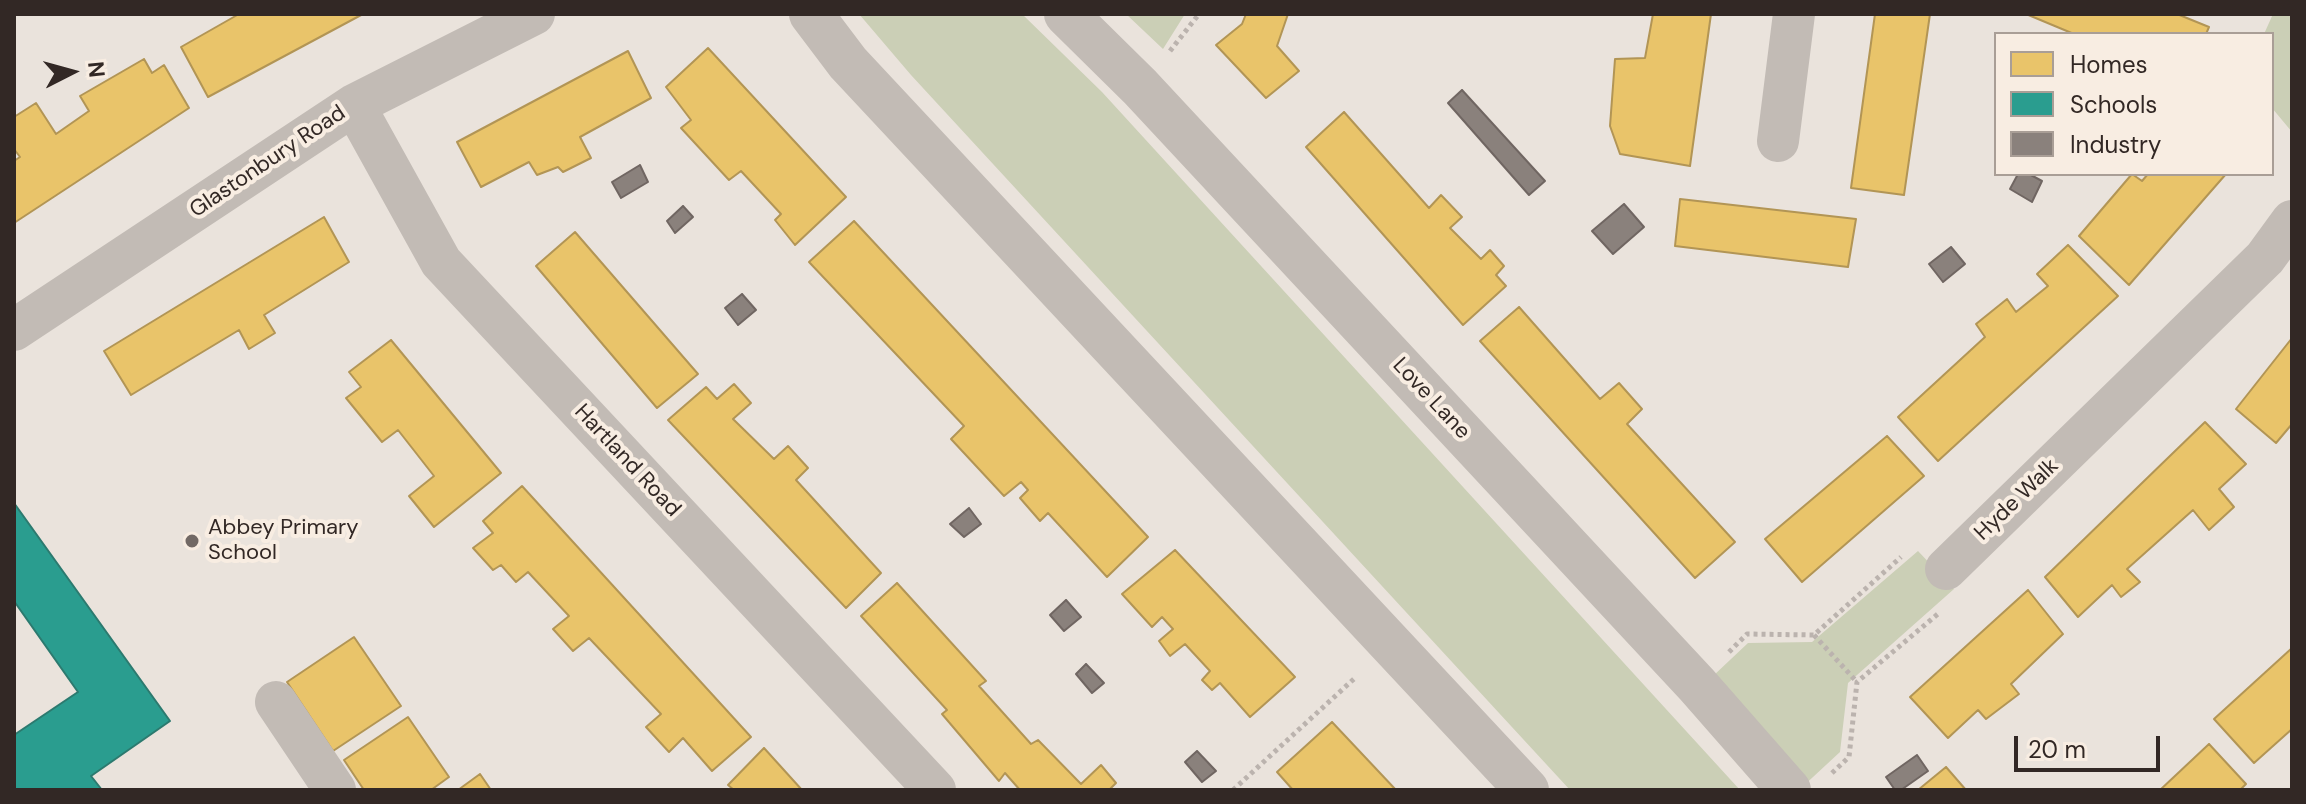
<!DOCTYPE html>
<style>
body{margin:0}
#map{position:relative;width:2306px;height:804px;overflow:hidden;background:#eae3dc;font-family:"DM Sans",sans-serif}
canvas{display:block}
.frame{position:absolute;inset:0;border:16px solid #322825;pointer-events:none}
.legend{position:absolute;left:1994px;top:32px;width:280px;height:144px;box-sizing:border-box;background:#f8ede2;border:2px solid #a99e96;margin:0;padding:10px 14px;list-style:none;font-size:24px;color:#322825}
.legend li{display:flex;align-items:center;gap:16px;height:40px}
.legend b{width:40px;border:2px solid #a99e96}
.north{position:absolute;left:32px;top:32px;width:80px;height:80px;-webkit-text-stroke:6px #f8ede2;paint-order:stroke;rotate:84deg;font-size:22px;font-weight:700;line-height:32px;text-align:center;color:#322825}
.north::after{content:'';display:block;margin:auto;width:28px;height:36px;background:#322825;clip-path:polygon(50% 0,100% 100%,50% 72%,0 100%)}
.scale{position:absolute;left:2014px;top:736px;width:146px;height:36px;box-sizing:border-box;border:4px solid #322825;border-top:0;padding-left:10px;font-size:24px;line-height:28px;white-space:nowrap;color:#322825;-webkit-text-stroke:6px #f8ede2;paint-order:stroke}
</style>
<div id="map">
<canvas width="2306" height="804"></canvas>
<div class="frame"></div>
<ul class="legend">
<li><b style="height:22px;background:#e9c46a"></b>Homes</li>
<li><b style="height:22px;background:#2a9d8f"></b>Schools</li>
<li><b style="height:22px;background:#8a817c"></b>Industry</li>
</ul>
<div class="north">N</div>
<div class="scale">20 m</div>
</div>
<script>
const ctx = document.querySelector('canvas').getContext('2d');
ctx.lineJoin = 'round';
function fillPath(path, color) {
  ctx.fillStyle = color;
  ctx.fill(path, 'evenodd');
}
function toPath(rows) {
  const path = new Path2D();
  for (const r of rows) {
    path.moveTo(r[0], r[1]);
    for (let i = 2; i < r.length; i += 2) path.lineTo(r[i], r[i + 1]);
  }
  return path;
}
function stroke(path, color, width, dash) {
  ctx.strokeStyle = color;
  ctx.lineWidth = width;
  ctx.lineCap = dash ? 'butt' : 'round';
  ctx.setLineDash(dash || []);
  ctx.stroke(path);
}
function write(font, color, halo, rows, align = 'center') {
  ctx.font = font + ' "DM Sans",sans-serif';
  ctx.lineWidth = 8;
  ctx.setLineDash([]);
  ctx.textBaseline = 'middle';
  ctx.strokeStyle = halo;
  ctx.fillStyle = color;
  for (const [text, x, y, turn = 0] of rows) {
    ctx.save();
    ctx.translate(x, y);
    ctx.rotate((+turn || 0) * Math.PI / 180);
    ctx.textAlign = isNaN(turn) ? turn : align;
    if (halo) ctx.strokeText(text, 0, 0);
    ctx.fillText(text, 0, 0);
    ctx.restore();
  }
}
fillPath(toPath([
 [859,14,1022,14,1102,92,1740,790,1570,790,911,75],
 [1126,14,1185,14,1163,49],
 [2273,14,2292,14,2292,132,2272,108,2272,34,2264,34],
 [1918,551,1954,589,1848,683,1840,752,1799,790,1695,693,1748,643,1812,642]
]), '#cbcfb6');
const homes = toPath([
 [239,14,363,14,208,97,181,47,239,14],
 [1246,14,1288,14,1277,46,1299,71,1266,98,1216,45,1242,24,1246,14],
 [1653,14,1711,14,1690,166,1620,154,1610,126,1615,59,1645,58,1653,14],
 [1875,14,1930,14,1904,195,1851,188,1875,14],
 [2026,14,2177,14,2209,27,2206,34,2074,34,2026,14],
 [708,48,846,197,795,245,775,220,781,214,741,171,729,180,681,128,691,120,666,87,708,48],
 [628,51,651,98,580,137,591,158,563,172,558,167,537,175,529,162,481,187,457,142,628,51],
 [144,59,152,73,164,65,189,108,14,223,14,161,20,157,14,149,14,117,36,103,56,134,89,111,80,96,144,59],
 [1344,112,1429,208,1441,195,1462,217,1450,228,1481,259,1490,250,1504,266,1496,275,1506,286,1463,325,1306,147,1344,112],
 [2132,174,2142,181,2148,174,2226,174,2129,285,2079,236,2132,174],
 [1680,199,1856,219,1848,267,1675,246,1680,199],
 [324,217,349,262,264,315,275,333,249,349,239,330,131,395,104,351,324,217],
 [854,221,1148,537,1107,577,1048,513,1040,521,1020,498,1028,490,1021,482,1004,496,951,439,964,426,809,262,854,221],
 [575,232,698,374,657,408,536,266,575,232],
 [2068,245,2118,296,1938,461,1898,417,1985,337,1976,324,2007,299,2016,312,2048,286,2037,274,2068,245],
 [1519,307,1600,399,1619,383,1642,409,1627,424,1735,542,1695,578,1480,341,1519,307],
 [2292,338,2292,424,2276,443,2236,409,2292,338],
 [391,340,501,473,434,527,409,496,434,476,398,430,382,442,346,398,361,387,349,372,391,340],
 [734,384,751,403,733,419,774,459,788,446,808,468,796,480,881,573,846,608,668,420,706,387,717,399,734,384],
 [2205,422,2246,464,2219,489,2234,507,2209,530,2193,510,2127,569,2140,582,2121,597,2112,585,2078,617,2045,577,2205,422],
 [1887,436,1924,476,1802,582,1765,539,1887,436],
 [522,486,751,737,712,771,683,738,669,752,646,727,661,714,589,638,573,651,553,629,569,616,528,572,516,582,501,565,493,570,473,548,493,533,483,521,522,486],
 [1175,550,1295,677,1250,717,1220,683,1212,690,1202,680,1210,671,1185,644,1170,656,1159,641,1173,629,1162,617,1152,627,1122,594,1175,550],
 [897,583,986,681,979,686,1031,744,1038,740,1081,784,1101,765,1116,783,1109,790,1020,790,1005,773,999,781,942,714,947,710,861,616,897,583],
 [2028,590,2063,634,2011,684,2019,694,1986,719,1978,710,1948,738,1910,697,2028,590],
 [354,637,401,706,333,751,287,682,354,637],
 [2292,648,2292,729,2254,763,2214,719,2292,648],
 [408,717,449,777,431,790,364,790,344,760,408,717],
 [1332,722,1396,790,1293,790,1277,772,1332,722],
 [2209,744,2246,784,2240,790,2160,790,2209,744],
 [764,748,802,790,734,790,728,785,764,748],
 [1946,767,1966,790,1918,790,1946,767],
 [480,774,491,790,458,790,480,774]
]);
fillPath(homes, '#e9c46a');
stroke(homes, '#b29555', 2);
const schools = toPath([
 [14,503,170,721,91,776,102,790,14,790,14,735,78,692,14,601,14,503]
]);
fillPath(schools, '#2a9d8f');
stroke(schools, '#2c7a6f', 2);
const industry = toPath([
 [1462,90,1545,181,1529,195,1448,103,1462,90],
 [640,165,648,182,621,198,612,182,640,165],
 [2018,174,2029,174,2042,181,2032,202,2010,189,2018,174],
 [1624,204,1644,227,1613,254,1592,231,1624,204],
 [683,206,693,217,675,233,667,221,683,206],
 [1951,247,1965,264,1943,282,1929,264,1951,247],
 [742,294,756,310,738,325,725,308,742,294],
 [969,508,981,524,964,537,950,524,969,508],
 [1066,600,1081,617,1064,631,1050,615,1066,600],
 [1086,664,1104,683,1092,693,1076,674,1086,664],
 [1197,751,1216,771,1202,782,1185,762,1197,751],
 [1917,755,1928,771,1901,790,1895,790,1886,777,1917,755]
]);
fillPath(industry, '#8a817c');
stroke(industry, '#706662', 2);
stroke(toPath([
 [1170,51,1199,14],
 [1814,635,1857,682],
 [1729,652,1747,634,1814,635,1901,557],
 [1832,773,1849,757,1857,682,1939,613],
 [1233,790,1356,677]
]), '#bbb3ae', 5, [4, 4]);
stroke(toPath([
 [354,105,441,262,935,790],
 [1778,141,1794,14],
 [14,330,354,105,534,14],
 [1946,569,2265,258,2292,221],
 [276,702,335,790]
]), '#c2bbb5', 42);
stroke(toPath([
 [811,14,848,63,1527,790],
 [1066,14,1140,87,1697,685,1789,790]
]), '#c2bbb5', 44);
for (const [x, y, r, color] of [
 [192,541,8,"#726965"]
]) {
  const dot = new Path2D();
  dot.arc(x, y, r, 0, 2 * Math.PI);
  ctx.fillStyle = color;
  ctx.fill(dot);
  stroke(dot, '#f8ede2', 3);
}
write('22px', '#322825', '#f8ede2', [
 ["Glastonbury Road",268,162,-34],
 ["Love Lane",1431,399,47],
 ["Hartland Road",627,461,47],
 ["Hyde Walk",2017,500,-44]
]);
write('22px', '#322825', '#f8ede2', [
 ["Abbey Primary",208,528],
 ["School",208,553]
], 'left');
</script>
